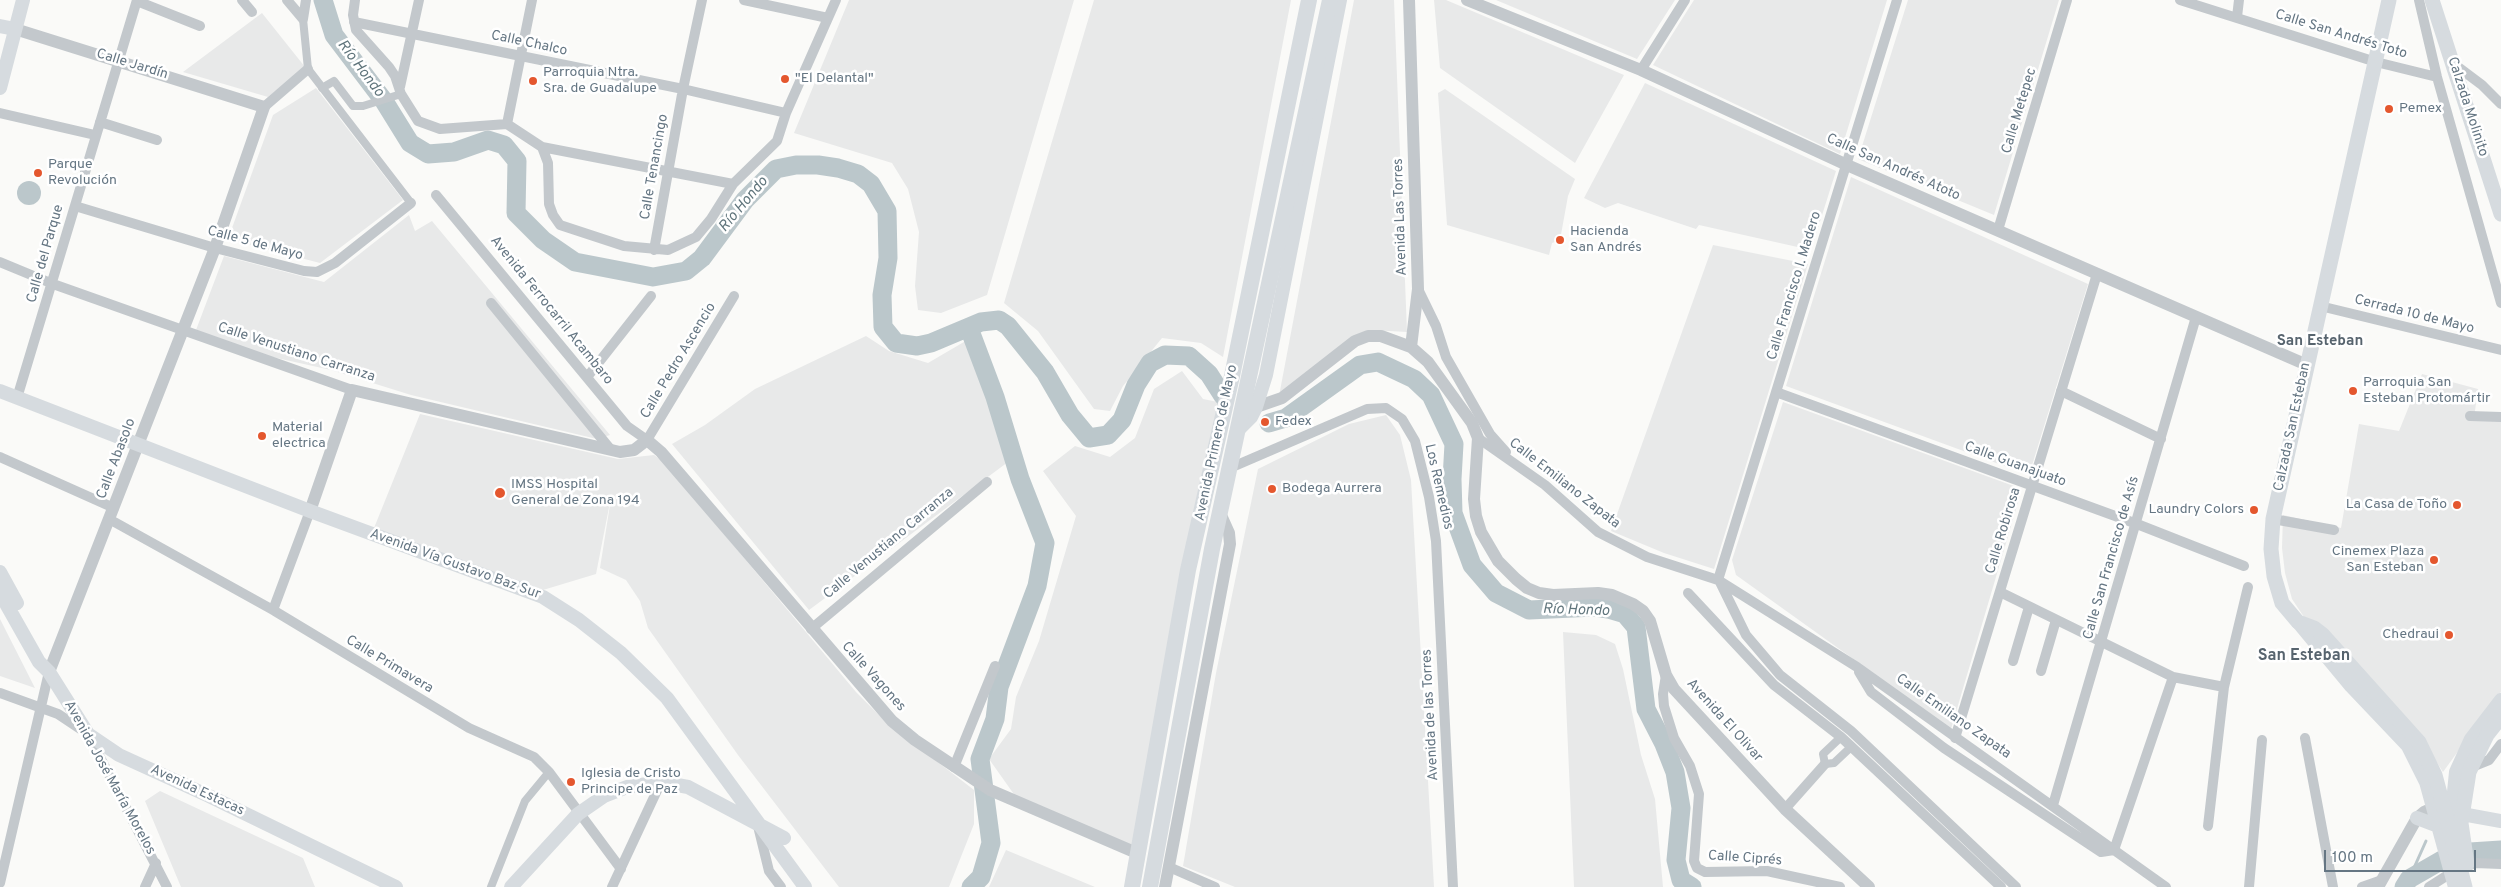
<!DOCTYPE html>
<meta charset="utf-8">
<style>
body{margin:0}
#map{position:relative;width:2501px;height:887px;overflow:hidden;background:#fafaf8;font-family:Overpass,sans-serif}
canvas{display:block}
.scale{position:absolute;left:2324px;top:850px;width:152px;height:22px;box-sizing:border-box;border:2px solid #657683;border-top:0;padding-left:6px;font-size:15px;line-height:18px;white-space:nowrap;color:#657683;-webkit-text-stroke:4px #fff;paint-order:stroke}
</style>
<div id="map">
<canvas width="2501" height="887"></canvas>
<div class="scale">100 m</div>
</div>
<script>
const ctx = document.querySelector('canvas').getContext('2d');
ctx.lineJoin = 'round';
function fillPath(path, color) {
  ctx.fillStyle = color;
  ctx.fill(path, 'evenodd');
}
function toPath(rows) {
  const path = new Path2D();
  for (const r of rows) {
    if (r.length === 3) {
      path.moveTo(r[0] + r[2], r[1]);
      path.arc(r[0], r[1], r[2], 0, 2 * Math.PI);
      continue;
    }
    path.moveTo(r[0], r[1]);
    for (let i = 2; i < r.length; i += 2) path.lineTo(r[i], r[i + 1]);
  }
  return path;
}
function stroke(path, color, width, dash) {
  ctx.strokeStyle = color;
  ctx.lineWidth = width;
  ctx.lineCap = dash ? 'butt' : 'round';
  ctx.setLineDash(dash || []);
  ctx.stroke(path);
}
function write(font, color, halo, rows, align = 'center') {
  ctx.font = font + ' Overpass,sans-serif';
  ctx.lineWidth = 5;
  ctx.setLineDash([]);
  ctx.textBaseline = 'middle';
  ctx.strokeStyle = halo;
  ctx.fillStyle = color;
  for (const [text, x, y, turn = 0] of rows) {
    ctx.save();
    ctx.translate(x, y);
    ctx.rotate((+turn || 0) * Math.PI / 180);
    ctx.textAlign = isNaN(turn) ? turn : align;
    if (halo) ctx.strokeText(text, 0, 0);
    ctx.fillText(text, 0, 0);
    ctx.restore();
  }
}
fillPath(toPath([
 [849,0,1074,0,987,295,941,313,918,310,915,286,919,232,908,189,892,163,794,133],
 [1094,0,1291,0,1223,357,1201,343,1162,338,1123,386,1110,411,1094,409,1038,331,1004,303],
 [1354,0,1394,0,1407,332,1371,330,1348,342,1279,396],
 [1434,0,1446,0,1624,75,1575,163,1440,68],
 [1496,0,1675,0,1637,59],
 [1694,0,1887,0,1840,154,1653,65],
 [1908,0,2059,0,1994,215,1858,159],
 [262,13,305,67,268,97,183,72],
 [1645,83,1836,171,1811,250,1699,225,1696,229,1618,203,1605,208,1584,198],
 [316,88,403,200,320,263,228,239,273,115],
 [1445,89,1575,179,1568,196,1560,240,1552,243,1549,255,1447,225,1438,93],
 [1851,177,2088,284,2029,475,1786,386],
 [409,215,415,231,432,221,610,435,597,439,411,395,331,370,272,357,196,330,224,256,324,282],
 [1713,245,1808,264,1714,569,1664,553,1611,531],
 [866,336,889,351,928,363,969,339,1008,462,809,610,672,444,705,425,755,389],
 [1182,371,1203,399,1218,402,1133,846,1018,800,989,759,1011,729,1016,697,1039,641,1076,516,1043,471,1075,446,1110,457,1135,438,1154,389],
 [2422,374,2478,389,2474,418,2501,418,2501,692,2443,772,2436,761,2304,617,2292,599,2285,573,2282,548,2283,515,2341,528,2359,424,2399,431],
 [1783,402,2022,489,1951,729,1736,575,1732,560],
 [420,414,618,459,654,455,664,462,856,692,886,722,974,790,974,824,949,887,839,887,738,755,648,628,640,601,626,580,600,568,612,492,596,574,543,590,374,528],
 [1386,415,1400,435,1411,480,1434,887,1235,887,1183,866,1216,673,1258,469,1349,424],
 [0,619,35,688,0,676],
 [1563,632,1596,635,1615,644,1623,669,1641,755,1655,799,1663,887,1574,887],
 [160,791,303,858,315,887,181,887,145,801],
 [1006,850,1095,887,989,887]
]), '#e8e9e9');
fillPath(toPath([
 [29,193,12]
]), '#bbc7cb');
stroke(toPath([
 [2409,879,2426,841]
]), '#bbc7cb', 3);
stroke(toPath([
 [323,0,334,35,384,101,410,143,428,154,454,152,488,140,504,145,517,161,516,213,543,240,575,262,653,277,686,271,702,258,745,200,776,169,796,165,818,165,838,168,858,174,871,184,887,211,888,258,882,295,883,327,896,343,917,346,931,343,981,322,999,320,1008,326,1045,372,1070,415,1089,438,1108,435,1122,420,1136,385,1150,363,1165,355,1189,356,1209,374,1223,396],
 [969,328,995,397,1020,479,1045,543,1037,586,999,687,995,719,980,759,991,843,981,877,971,887],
 [1269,423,1286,418,1360,365,1378,362,1414,379,1431,395,1454,444,1452,479,1453,513,1472,565,1496,593,1529,610,1595,607,1608,609,1625,614,1636,627,1646,709,1664,744,1675,772,1681,808,1676,860,1681,880,1692,887],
 [2470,852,2501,850],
 [2404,887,2409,879,2442,860]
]), '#bbc7cb', 19);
stroke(toPath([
 [303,19,308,69,411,203],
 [322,88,334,81,353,106,363,106,401,94],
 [1841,737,1823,754,1825,764,1834,763,1851,747],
 [491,887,525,801,549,772]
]), '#c3c8cc', 8);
stroke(toPath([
 [242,0,252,12],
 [287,0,303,19],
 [355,0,353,15,356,30,389,67,395,76,401,94,418,121,440,129,507,124,542,147,548,163,549,204,553,215,560,225,624,246,668,250,696,237,711,219,733,184,777,141,786,113,836,0],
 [744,0,828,18],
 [2180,0,2376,62,2437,77],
 [2419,0,2437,77,2501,303],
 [137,1,200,26],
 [2237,17,2239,0],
 [303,19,306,0],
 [354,22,683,89,786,113],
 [2454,64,2482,85,2501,104],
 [1641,70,1685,0],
 [400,87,419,0],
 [264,107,308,69],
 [0,113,95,135],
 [100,122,157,140],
 [507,124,532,0],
 [542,147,733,184],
 [436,195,627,426,647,440,734,296],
 [75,206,215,248,304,271,317,272,335,263,411,203],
 [1998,230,2067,0],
 [654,250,683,89,702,0],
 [0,262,53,284,352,390],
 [1418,289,1436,326,1446,357,1490,434,1506,452],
 [491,303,611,450],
 [2320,306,2501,350],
 [588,376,651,296],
 [2061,391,2161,439],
 [1776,392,2137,524,2244,566],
 [17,398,137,0],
 [2470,416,2501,417],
 [1478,438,1545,485,1598,532,1647,557,1718,580,1857,667,2166,887],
 [0,457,114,508],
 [1230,468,1367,409,1386,408,1402,419,1415,441,1429,497,1436,541,1453,887],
 [109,519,273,610,469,728,534,757,549,772,621,869],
 [2273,519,2334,530],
 [1718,580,1897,0],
 [1719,580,1746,635,1780,675,1851,731,2016,887],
 [2000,592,2173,677,2224,687],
 [1688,593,1774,685,1841,737,2001,887],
 [273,610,310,511],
 [811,629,987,482],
 [2013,661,2029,607],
 [2041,671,2056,620],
 [1859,672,1871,692,1944,748,2101,852,2114,850,2173,677],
 [1666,675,1663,694,1664,706,1674,738,1690,766,1699,794,1694,861,1697,868,1705,872,1767,871,1840,887],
 [0,693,58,714,88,734,167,887],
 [1955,738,2097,274],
 [2305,738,2333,887],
 [954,767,995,666],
 [2469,768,2489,760,2501,744],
 [2053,805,2196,317],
 [1785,809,1825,764],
 [758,826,769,871,781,887],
 [2208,826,2224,687,2248,587],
 [1169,867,1215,887],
 [0,883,49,672],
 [145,887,156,863],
 [612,887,661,782],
 [2249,887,2262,740],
 [2362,887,2382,880],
 [2429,887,2451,873,2475,863,2501,864]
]), '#c3c8cc', 10);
stroke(toPath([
 [1409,0,1418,289,1411,347],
 [1467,0,1641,70,1847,165,2307,365],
 [15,29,264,107,215,248,49,672],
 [1256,407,1282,398,1355,341,1368,336,1381,336,1411,347,1428,362,1472,423,1478,438,1474,499,1476,516,1481,532,1498,561,1516,579,1527,588,1539,593,1553,595,1598,593,1612,595,1633,604,1643,611,1650,621,1666,675,1674,689,1785,809,1869,887],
 [310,511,352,390,620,452,634,450,647,440,661,452,892,721,915,740,990,790,1139,854],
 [1165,887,1230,544,1229,533,1220,513],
 [2378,887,2417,818,2424,812,2433,808]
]), '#c3c8cc', 12);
stroke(toPath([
 [0,26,15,29],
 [0,88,23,0],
 [0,391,310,511,543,597,579,620,621,653,667,698,805,887],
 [1239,429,1251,417,1256,407,1266,375,1340,0],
 [0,572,17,603],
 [0,593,39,662,49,672,88,734,119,755,209,796,396,887],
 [2298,622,2351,686,2408,746,2426,782,2455,887],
 [2451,812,2501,821],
 [2417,818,2438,826],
 [2455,828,2452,812,2456,772,2471,739,2501,700],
 [511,887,578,814,604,796,627,787,661,782,688,787,784,838]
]), '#d6dbdf', 14);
stroke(toPath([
 [2389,0,2273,519,2271,549,2274,576,2282,603,2298,622,2314,628,2323,635,2419,742,2435,775,2465,887],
 [2432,0,2501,214],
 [2467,864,2461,823,2469,772,2487,735,2501,717]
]), '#d6dbdf', 15);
stroke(toPath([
 [1132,887,1188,570,1232,376,1309,0],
 [1150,887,1212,549,1330,0]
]), '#d6dbdf', 16);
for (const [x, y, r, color] of [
 [785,79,5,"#e4572e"],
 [533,81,5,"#e4572e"],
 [2389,109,5,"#e4572e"],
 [38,173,5,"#e4572e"],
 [1560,240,5,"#e4572e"],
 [2353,391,5,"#e4572e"],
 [1265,422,5,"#e4572e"],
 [262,436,5,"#e4572e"],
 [1272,489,5,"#e4572e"],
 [500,493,6,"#e4572e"],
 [2457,505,5,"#e4572e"],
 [2254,510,5,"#e4572e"],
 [2434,560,5,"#e4572e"],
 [2449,635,5,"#e4572e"],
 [571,782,5,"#e4572e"]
]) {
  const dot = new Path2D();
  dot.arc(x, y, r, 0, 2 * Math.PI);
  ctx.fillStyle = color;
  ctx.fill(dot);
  stroke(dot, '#fff', 2);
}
write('14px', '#657683', '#fff', [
 ["Calle San Andrés Toto",2341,35,17],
 ["Calle Chalco",529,44,12],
 ["Calle Jardín",132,65,17],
 ["Calzada Molinito",2467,107,72],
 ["Calle Metepec",2020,111,-73],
 ["Calle Tenancingo",655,167,-80],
 ["Calle San Andrés Atoto",1893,168,24],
 ["Avenida Las Torres",1401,217,-92],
 ["Calle 5 de Mayo",255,244,15],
 ["Calle del Parque",46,254,-74],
 ["Calle Francisco I. Madero",1795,286,-73],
 ["Avenida Ferrocarril Acambaro",551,311,51],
 ["Cerrada 10 de Mayo",2414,315,14],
 ["Calle Venustiano Carranza",296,353,18],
 ["Calle Pedro Ascencio",679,361,-59],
 ["Calzada San Esteban",2293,427,-78],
 ["Avenida Primero de Mayo",1217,443,-78],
 ["Calle Abasolo",117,459,-69],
 ["Calle Guanajuato",2015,465,20],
 ["Calle Emiliano Zapata",1564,484,38],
 ["Los Remedios",1438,487,77],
 ["Calle Robirosa",2004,531,-73],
 ["Calle Venustiano Carranza",889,544,-40],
 ["Calle San Francisco de Asís",2112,558,-74],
 ["Avenida Vía Gustavo Baz Sur",455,565,20],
 ["Calle Primavera",389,665,31],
 ["Calle Vagones",873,677,48],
 ["Avenida de las Torres",1431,715,-93],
 ["Calle Emiliano Zapata",1953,717,35],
 ["Avenida El Olivar",1724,721,48],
 ["Avenida José María Morelos",109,778,61],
 ["Avenida Estacas",197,791,25],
 ["Calle Ciprés",1745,859,4]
]);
write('14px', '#657683', '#fff', [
 ["Parroquia Ntra.",543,73],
 ["Sra. de Guadalupe",543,89],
 ["\"El Delantal\"",795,79],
 ["Pemex",2399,109],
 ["Parque",48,165],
 ["Revolución",48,181],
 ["Hacienda",1570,232],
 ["San Andrés",1570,248],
 ["Parroquia San",2363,383],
 ["Esteban Protomártir",2363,399],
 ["Fedex",1275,422],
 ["Material",272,428],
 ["electrica",272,444],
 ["IMSS Hospital",511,485],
 ["General de Zona 194",511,501],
 ["Bodega Aurrera",1282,489],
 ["La Casa de Toño",2447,505,"right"],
 ["Laundry Colors",2244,510,"right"],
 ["Cinemex Plaza",2424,552,"right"],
 ["San Esteban",2424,568,"right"],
 ["Chedraui",2439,635,"right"],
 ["Iglesia de Cristo",581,774],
 ["Principe de Paz",581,790]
], 'left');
write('italic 15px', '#60757c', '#fff', [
 ["Río Hondo",360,69,53],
 ["Río Hondo",744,205,-50],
 ["Río Hondo",1576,611,2]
]);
write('bold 15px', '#57646e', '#fff', [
 ["San Esteban",2320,342]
]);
write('bold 16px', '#57646e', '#fff', [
 ["San Esteban",2304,657]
]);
</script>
